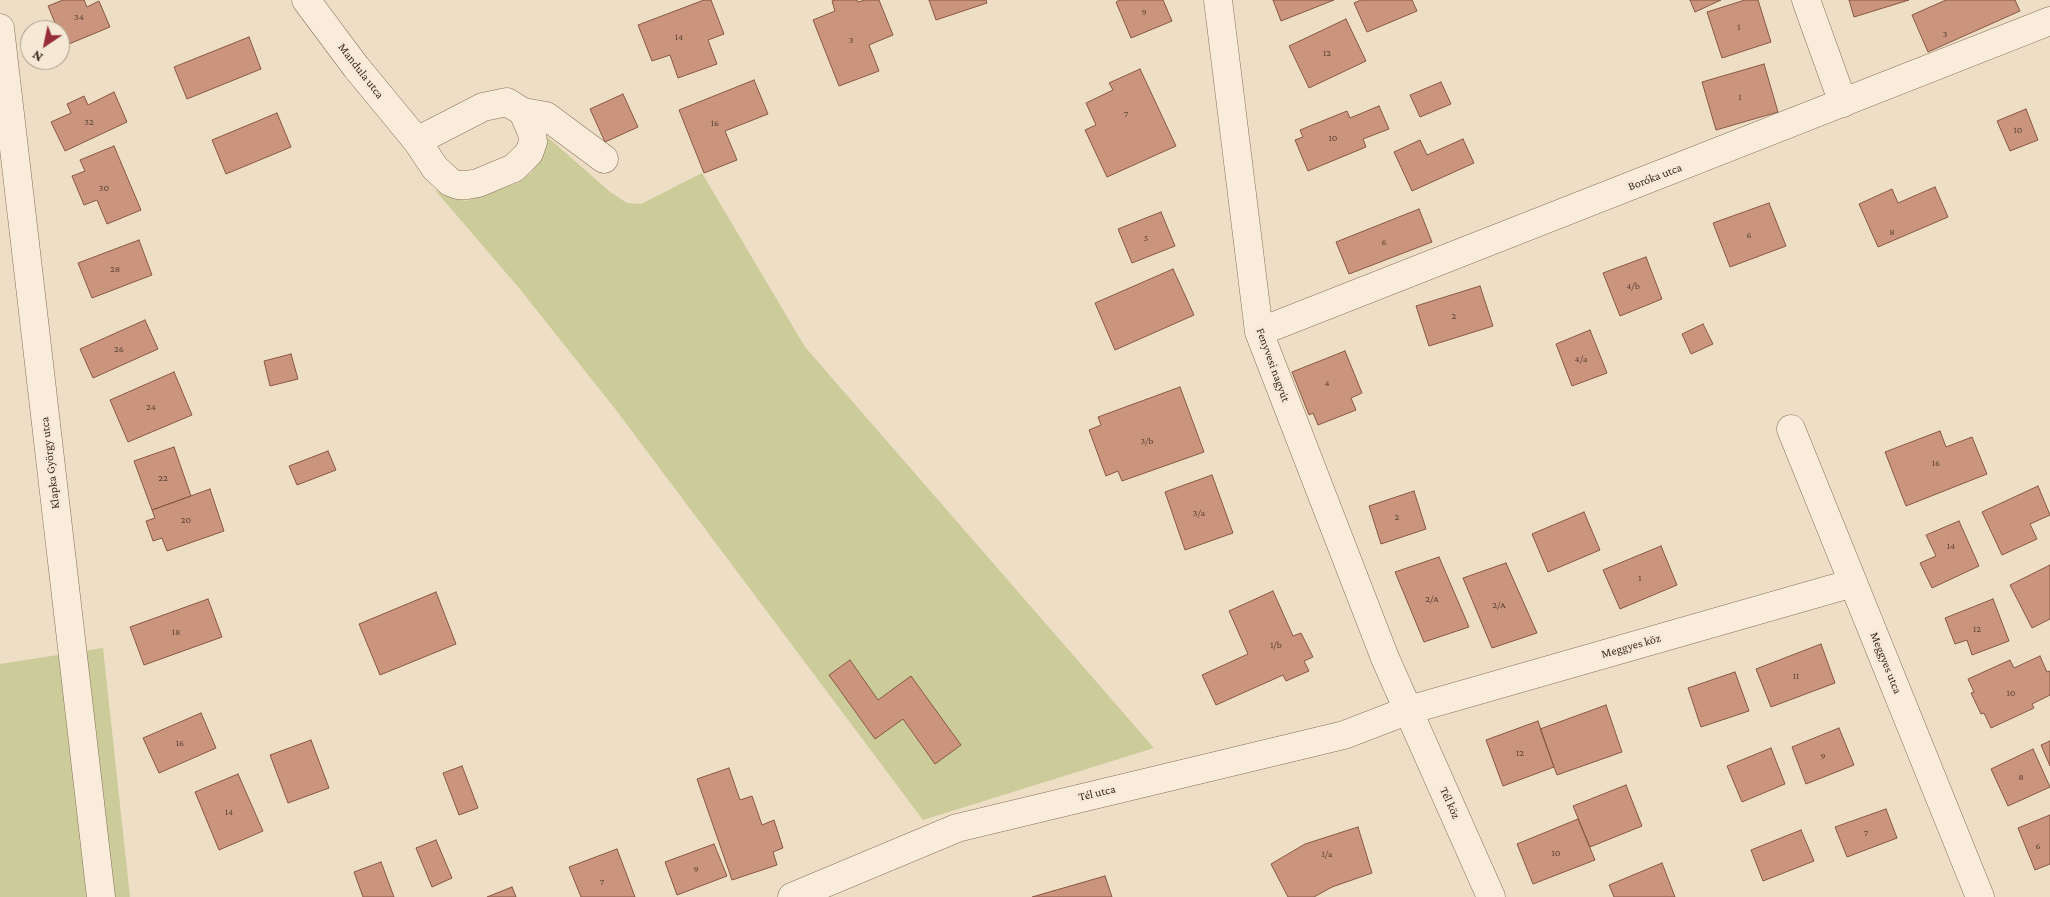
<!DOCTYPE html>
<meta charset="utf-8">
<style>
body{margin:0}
#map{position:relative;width:2050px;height:897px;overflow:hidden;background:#eedec6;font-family:"Crimson Pro",serif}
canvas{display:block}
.north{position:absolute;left:20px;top:20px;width:50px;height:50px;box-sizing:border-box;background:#f5e9d6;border:1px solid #aa9d8d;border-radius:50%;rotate:214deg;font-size:14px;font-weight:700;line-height:20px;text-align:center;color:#3a2a20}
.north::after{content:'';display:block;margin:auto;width:18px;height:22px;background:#972d39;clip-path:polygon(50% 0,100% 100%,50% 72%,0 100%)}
</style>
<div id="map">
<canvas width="2050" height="897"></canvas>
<div class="north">N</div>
</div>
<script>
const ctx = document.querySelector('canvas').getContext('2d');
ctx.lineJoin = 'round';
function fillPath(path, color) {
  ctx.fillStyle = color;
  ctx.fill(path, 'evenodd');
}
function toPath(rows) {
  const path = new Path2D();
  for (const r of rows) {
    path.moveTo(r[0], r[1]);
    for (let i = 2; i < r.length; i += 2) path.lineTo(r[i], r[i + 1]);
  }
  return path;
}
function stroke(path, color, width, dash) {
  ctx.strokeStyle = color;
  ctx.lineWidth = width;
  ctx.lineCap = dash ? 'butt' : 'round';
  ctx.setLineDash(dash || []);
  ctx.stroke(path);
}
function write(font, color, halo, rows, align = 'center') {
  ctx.font = font + ' "Crimson Pro",serif';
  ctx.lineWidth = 4.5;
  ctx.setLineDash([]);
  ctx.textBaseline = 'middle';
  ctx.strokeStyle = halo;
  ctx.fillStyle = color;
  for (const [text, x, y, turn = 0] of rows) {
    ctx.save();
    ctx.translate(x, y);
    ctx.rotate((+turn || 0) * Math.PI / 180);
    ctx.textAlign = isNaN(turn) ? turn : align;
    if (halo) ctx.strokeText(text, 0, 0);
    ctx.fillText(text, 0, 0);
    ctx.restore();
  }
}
fillPath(toPath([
 [543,133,609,191,627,203,641,204,702,173,805,347,1154,748,923,820,616,410,519,288,435,190,450,197,465,201,518,183,532,172,540,158],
 [103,648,130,897,0,897,0,664]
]), '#cbcc9a');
const building = toPath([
 [63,0,84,0,87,7,99,1,110,27,64,46,60,30,58,30,48,6,63,0],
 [704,0,711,0,724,34,708,40,717,64,678,78,670,55,652,61,638,25,704,0],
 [834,0,857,0,858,2,865,0,879,0,893,35,869,45,879,71,839,86,813,20,835,11,832,1,834,0],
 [929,0,986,0,987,3,936,20,929,0],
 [1120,0,1163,0,1172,21,1131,38,1116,2,1120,0],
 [1273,0,1334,0,1281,21,1273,0],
 [1361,0,1412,0,1417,11,1367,32,1354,3,1361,0],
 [1690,0,1721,0,1695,12,1690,0],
 [1745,0,1758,0,1771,42,1722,58,1707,12,1745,0],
 [1849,0,1909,0,1854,17,1849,0],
 [1946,0,2015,0,2020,11,1928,52,1912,15,1946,0],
 [1346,19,1366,61,1309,88,1289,46,1346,19],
 [249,37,261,69,187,99,174,67,249,37],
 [1764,64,1778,112,1716,130,1702,82,1764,64],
 [1140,69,1176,146,1107,177,1085,130,1096,125,1086,103,1113,90,1109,83,1140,69],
 [754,80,768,114,725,131,737,160,704,173,679,110,754,80],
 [1441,82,1451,104,1420,117,1410,95,1441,82],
 [114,92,127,122,65,151,51,122,71,113,67,104,84,96,88,105,114,92],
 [623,94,638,127,605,142,590,109,623,94],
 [1379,106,1389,129,1363,139,1366,147,1308,171,1295,140,1303,137,1300,130,1347,111,1350,118,1379,106],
 [2026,109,2038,140,2010,151,1997,121,2026,109],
 [277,113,291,147,226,174,212,140,277,113],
 [1463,139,1474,163,1412,191,1394,152,1420,140,1427,155,1463,139],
 [114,146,141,210,107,224,97,200,84,205,72,176,85,171,80,160,114,146],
 [1935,187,1948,217,1878,247,1859,204,1892,189,1898,203,1935,187],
 [1769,203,1786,246,1730,267,1713,223,1769,203],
 [1419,209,1432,242,1349,274,1336,242,1419,209],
 [1161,212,1175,246,1132,263,1118,229,1161,212],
 [139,240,152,275,92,298,78,263,139,240],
 [1646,257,1662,299,1620,316,1603,273,1646,257],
 [1173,269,1194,315,1115,350,1095,303,1173,269],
 [1480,286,1493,326,1429,346,1416,306,1480,286],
 [145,320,158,349,93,378,80,349,145,320],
 [1703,324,1713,344,1691,354,1682,334,1703,324],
 [1590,330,1607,373,1572,386,1556,344,1590,330],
 [1345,351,1362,393,1351,398,1356,410,1318,425,1313,413,1309,415,1292,372,1345,351],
 [291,354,298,379,270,386,264,361,291,354],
 [174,372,192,415,128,442,110,400,174,372],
 [1180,387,1204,452,1122,481,1118,471,1106,476,1089,430,1101,425,1098,417,1180,387],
 [1940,431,1946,447,1972,437,1987,474,1906,506,1885,452,1940,431],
 [174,447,191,496,152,510,134,461,174,447],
 [328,451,336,470,297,485,289,466,328,451],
 [1212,475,1233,533,1185,550,1165,492,1212,475],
 [2038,486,2050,515,2030,524,2037,539,2002,555,1982,512,2038,486],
 [210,489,224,531,167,551,162,538,153,541,146,521,155,518,152,510,210,489],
 [1414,491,1426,529,1381,544,1369,506,1414,491],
 [1584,512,1600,550,1548,572,1532,534,1584,512],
 [1959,521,1979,566,1932,588,1920,563,1936,556,1926,535,1959,521],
 [1661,546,1677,585,1620,609,1603,570,1661,546],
 [1439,557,1469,627,1424,642,1395,572,1439,557],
 [1506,563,1537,633,1492,648,1463,578,1506,563],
 [2050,565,2050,619,2032,628,2010,585,2050,565],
 [1273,591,1293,636,1301,633,1313,657,1304,661,1309,671,1286,681,1283,675,1216,705,1202,675,1248,654,1229,611,1273,591],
 [436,592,456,644,380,675,359,624,436,592],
 [208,599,222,637,144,665,130,627,208,599],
 [1993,599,2009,641,1972,655,1967,640,1955,644,1945,618,1993,599],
 [1821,644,1835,683,1771,707,1756,669,1821,644],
 [2040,656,2047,672,2050,671,2050,695,2032,704,2034,708,1991,728,1984,713,1981,714,1971,693,1974,692,1968,679,2010,660,2014,668,2040,656],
 [850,660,878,700,911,676,961,745,935,764,903,719,875,739,829,675,850,660],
 [1735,672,1749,711,1701,727,1688,688,1735,672],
 [1606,705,1622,752,1557,775,1540,729,1606,705],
 [201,713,216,748,159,773,143,738,201,713],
 [1538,721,1554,767,1503,786,1486,740,1538,721],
 [1839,728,1854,765,1806,784,1792,747,1839,728],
 [311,740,329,788,288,803,270,755,311,740],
 [2050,741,2050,766,2041,745,2050,741],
 [1771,748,1785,784,1742,802,1727,766,1771,748],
 [2033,749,2050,787,2008,806,1991,769,2033,749],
 [462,766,478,808,459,815,443,773,462,766],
 [729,768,740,800,752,796,762,825,774,820,783,848,773,852,777,865,732,880,697,779,729,768],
 [238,774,263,831,219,850,195,792,238,774],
 [1626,785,1642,826,1590,847,1573,806,1626,785],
 [1886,809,1897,838,1847,857,1835,827,1886,809],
 [2050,815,2050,864,2035,870,2018,828,2050,815],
 [1578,819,1595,860,1533,884,1517,844,1578,819],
 [1358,827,1372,873,1332,887,1314,897,1288,897,1271,864,1305,844,1358,827],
 [1801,830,1814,861,1763,881,1751,850,1801,830],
 [436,840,452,878,432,887,416,848,436,840],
 [714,844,727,876,677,895,665,862,714,844],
 [617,849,635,897,581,897,569,867,617,849],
 [381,862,394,897,363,897,354,872,381,862],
 [1662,863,1675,897,1614,897,1609,885,1662,863],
 [1105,876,1112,897,1032,897,1105,876],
 [512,887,516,897,487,897,512,887]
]);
fillPath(building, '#cb957d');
stroke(building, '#885742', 1);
const minor = toPath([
 [306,0,356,67,417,141,435,168,450,182,458,185,467,185,478,183,514,168,529,153,533,142,532,133,523,112,507,102,483,107,417,141],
 [1218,0,1259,332,1385,658,1491,897],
 [1806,0,1843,103],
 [0,28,101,897],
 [523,112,546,116,604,159],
 [1259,332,2050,21],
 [1791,429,1980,897],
 [792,897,957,828,1344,735,1409,710,1853,583]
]);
stroke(minor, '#896f5c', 29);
stroke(minor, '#f9ecda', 28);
write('10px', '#5e4537', null, [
 ["9",1144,12],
 ["34",79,17],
 ["1",1739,27],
 ["3",1945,34],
 ["14",679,37],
 ["3",851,40],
 ["12",1327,53],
 ["1",1740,97],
 ["7",1126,114],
 ["32",89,122],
 ["16",715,123],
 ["10",2018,130],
 ["10",1333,138],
 ["30",104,188],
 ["8",1892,232],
 ["6",1749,235],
 ["5",1146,238],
 ["6",1384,242],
 ["28",115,269],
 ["4/b",1633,286],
 ["2",1454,316],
 ["26",119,349],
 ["4/a",1581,359],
 ["4",1327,383],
 ["24",151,407],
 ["3/b",1147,441],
 ["16",1936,463],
 ["22",163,478],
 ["3/a",1199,513],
 ["2",1397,517],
 ["20",186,520],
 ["14",1951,546],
 ["1",1640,578],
 ["2/A",1432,599],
 ["2/A",1499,605],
 ["12",1977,629],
 ["18",176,632],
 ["1/b",1276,645],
 ["11",1796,676],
 ["10",2011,693],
 ["16",180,743],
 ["12",1520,753],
 ["9",1823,756],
 ["8",2021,777],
 ["14",229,812],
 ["7",1866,833],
 ["6",2038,846],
 ["10",1556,853],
 ["1/a",1327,854],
 ["9",696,869],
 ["7",602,882]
]);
write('12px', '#3a2a20', '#f5e9d6', [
 ["Mandula utca",361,71,52],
 ["Boróka utca",1655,177,-21],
 ["Fenyvesi nagyút",1273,365,70],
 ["Klapka György utca",50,463,-97],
 ["Meggyes köz",1631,646,-16],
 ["Meggyes utca",1886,663,68],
 ["Tél utca",1097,793,-13],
 ["Tél köz",1450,803,66]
]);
</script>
